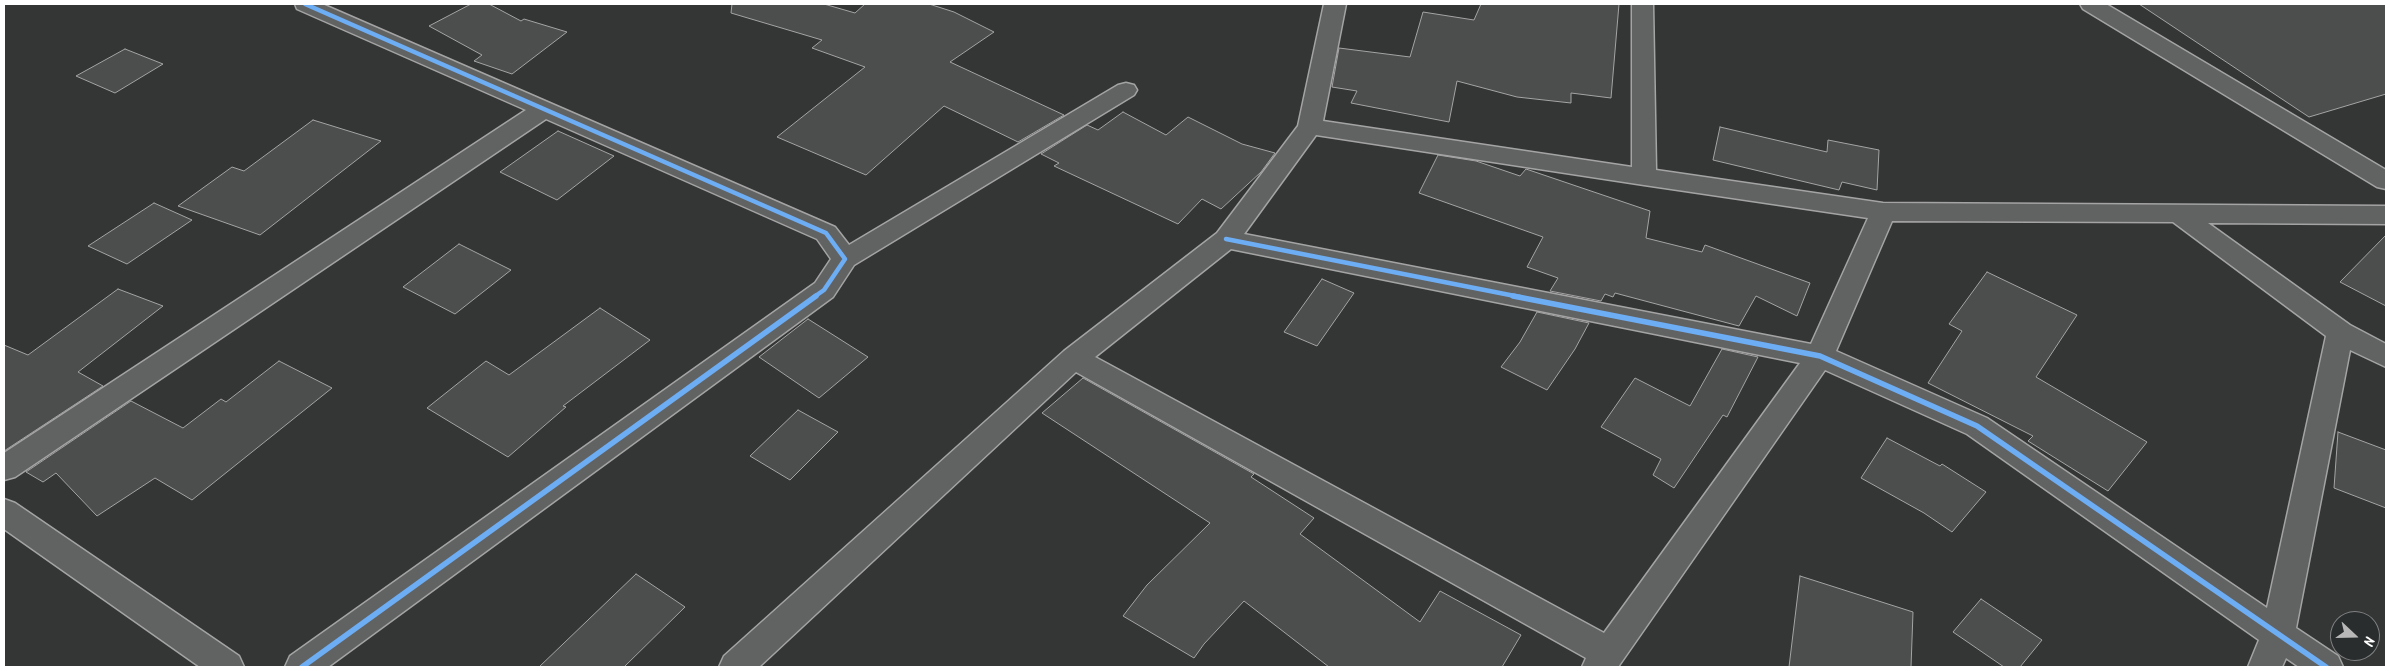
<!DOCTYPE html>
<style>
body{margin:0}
#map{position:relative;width:2390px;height:671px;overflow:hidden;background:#343535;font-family:Kalam,sans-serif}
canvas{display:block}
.frame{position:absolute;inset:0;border:5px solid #fff;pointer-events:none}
.north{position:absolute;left:2330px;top:611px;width:50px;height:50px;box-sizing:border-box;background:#2a2d2e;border:1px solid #7f8182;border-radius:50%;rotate:111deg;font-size:14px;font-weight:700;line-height:20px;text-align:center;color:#fff}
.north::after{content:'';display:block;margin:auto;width:18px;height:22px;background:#b8b8b8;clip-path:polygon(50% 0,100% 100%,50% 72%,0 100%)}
</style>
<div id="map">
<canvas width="2390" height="671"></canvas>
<div class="frame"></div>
<div class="north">N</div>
</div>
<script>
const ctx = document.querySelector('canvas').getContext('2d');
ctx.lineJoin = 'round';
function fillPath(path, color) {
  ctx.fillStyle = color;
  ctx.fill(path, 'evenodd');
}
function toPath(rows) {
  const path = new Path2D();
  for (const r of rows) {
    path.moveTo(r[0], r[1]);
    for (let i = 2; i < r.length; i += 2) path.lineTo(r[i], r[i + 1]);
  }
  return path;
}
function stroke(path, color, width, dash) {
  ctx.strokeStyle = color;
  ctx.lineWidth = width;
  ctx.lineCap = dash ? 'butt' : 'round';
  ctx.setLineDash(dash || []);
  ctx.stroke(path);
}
const building = toPath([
 [471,4,489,4,521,21,524,19,567,32,512,74,474,61,482,55,429,26,471,4],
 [732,4,824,4,855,13,865,4,929,4,954,12,994,32,950,62,1064,115,1018,142,944,106,866,175,777,137,865,67,812,48,822,40,731,13,732,4],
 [1481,4,1619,4,1611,98,1571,93,1571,103,1517,97,1457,81,1449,122,1351,103,1357,91,1332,87,1339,48,1410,57,1423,12,1474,20,1481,4],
 [2139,4,2386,4,2386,94,2309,117,2139,4],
 [125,49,163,64,115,93,76,76,125,49],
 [1123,112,1166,135,1188,117,1242,144,1275,153,1261,172,1221,209,1202,199,1178,224,1054,166,1059,163,1041,154,1087,125,1098,130,1123,112],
 [313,120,381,141,260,235,178,206,232,167,244,171,313,120],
 [1720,127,1827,152,1828,140,1879,150,1877,190,1842,182,1839,190,1713,160,1720,127],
 [558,131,614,156,557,200,500,172,558,131],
 [1438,155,1476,161,1520,176,1526,169,1650,211,1646,238,1702,252,1705,245,1810,283,1797,316,1756,296,1739,326,1615,293,1613,297,1605,294,1601,301,1550,291,1558,278,1527,267,1543,237,1419,193,1438,155],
 [154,203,192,220,127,264,88,246,154,203],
 [2386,235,2386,306,2340,282,2386,235],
 [459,244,511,270,455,314,403,287,459,244],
 [1987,272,2077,315,2036,377,2147,442,2108,491,2028,441,2033,436,1928,383,1962,331,1949,324,1987,272],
 [1322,279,1354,293,1317,346,1284,332,1322,279],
 [118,289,163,306,78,372,103,386,4,451,4,345,28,355,118,289],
 [600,308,650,340,563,406,566,407,508,457,427,408,486,361,509,375,600,308],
 [1537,312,1589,323,1575,349,1547,390,1501,367,1520,342,1537,312],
 [808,319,868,357,819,398,759,357,808,319],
 [1722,349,1758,357,1727,417,1723,415,1674,488,1653,475,1661,459,1601,427,1635,378,1690,406,1722,349],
 [279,361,332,388,192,500,155,478,97,516,56,473,43,482,26,472,131,401,183,428,221,399,226,402,279,361],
 [1083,378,1254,474,1251,477,1314,518,1300,534,1420,622,1440,591,1521,635,1502,667,1329,667,1244,601,1204,644,1194,658,1123,616,1147,585,1210,523,1042,413,1083,378],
 [798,410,838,432,790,480,750,456,798,410],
 [2338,432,2386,450,2386,508,2334,488,2338,432],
 [1887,438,1940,466,1942,464,1986,492,1952,532,1924,513,1861,478,1887,438],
 [636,574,685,607,624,667,539,667,636,574],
 [1800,576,1913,612,1911,667,1789,667,1800,576],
 [1981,599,2042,640,2020,667,2004,667,1953,632,1981,599]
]);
fillPath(building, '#4c4d4d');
stroke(building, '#a4a4a4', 1);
const street = toPath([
 [295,4,322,4,835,227,849,245,1118,85,1126,83,1134,85,1137,90,1134,95,854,265,833,297,328,667,285,667,290,656,815,283,831,259,817,239,546,119,15,477,4,480,4,453,526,110,297,9,295,4],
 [1324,4,1346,4,1323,121,1632,167,1632,4,1653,4,1656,170,1883,203,2386,206,2386,224,2208,223,2350,325,2386,344,2386,367,2350,350,2296,628,2338,656,2343,667,2299,667,2286,658,2282,667,2248,667,2259,640,1967,434,1825,370,1618,667,1582,667,1586,658,1076,372,759,667,719,667,724,656,1064,351,1217,233,1298,126,1324,4],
 [1316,135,1644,185,1868,218,1811,344,1244,234,1316,135],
 [1892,221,2173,222,2326,336,2267,608,1987,418,1836,351,1892,221],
 [1231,249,1800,363,1604,633,1095,357,1231,249],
 [2080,4,2106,4,2386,170,2386,189,2377,187,2083,9,2080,4],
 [4,499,15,503,239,656,244,667,200,667,4,529,4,499]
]);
stroke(street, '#a4a4a4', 3);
fillPath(street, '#616262');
stroke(toPath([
 [305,4,826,233,845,259,824,290,814,297],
 [1226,239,1520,297]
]), '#6dadf4', 4.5);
stroke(toPath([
 [1513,296,1820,356,1977,426,2326,667],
 [302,667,816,296]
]), '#6dadf4', 5.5);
</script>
